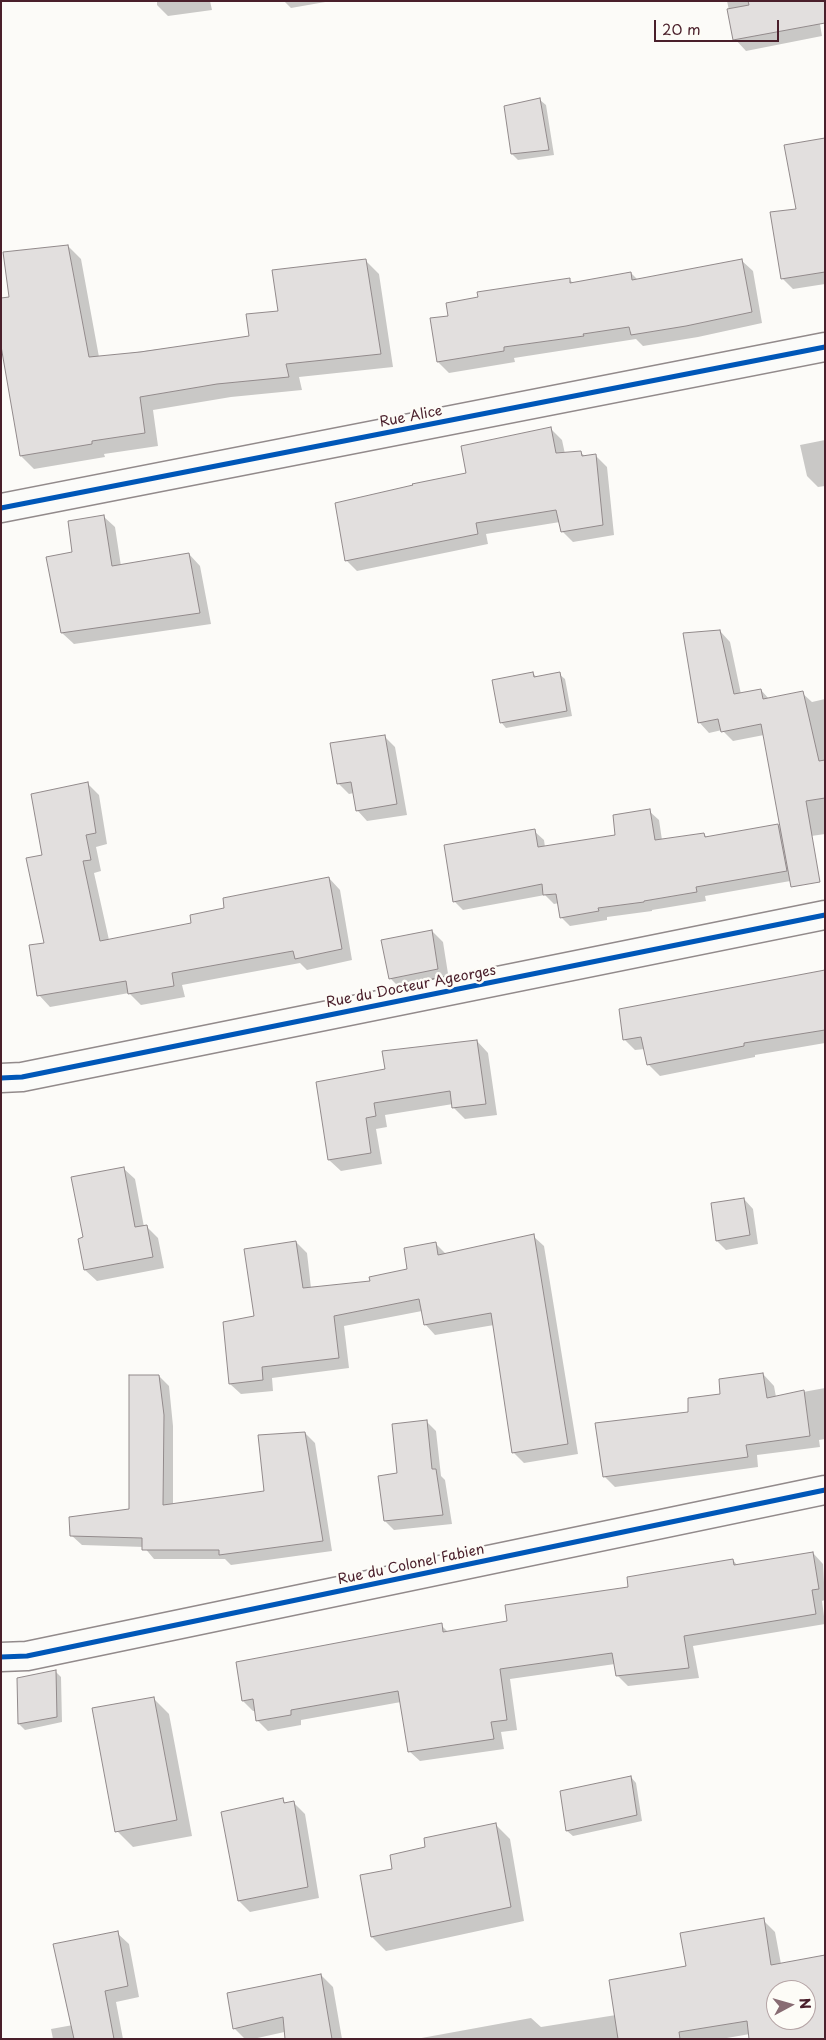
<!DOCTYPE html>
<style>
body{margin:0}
#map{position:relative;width:826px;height:2040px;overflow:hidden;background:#fcfbf8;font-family:"Playpen Sans",sans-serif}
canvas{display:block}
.frame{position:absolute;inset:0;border:2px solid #4a1f2b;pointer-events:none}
.north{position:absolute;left:766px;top:1980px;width:50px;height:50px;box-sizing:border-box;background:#fdfcf7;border:1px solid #b5a4a5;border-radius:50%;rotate:84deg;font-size:14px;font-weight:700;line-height:20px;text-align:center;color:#4a1f2b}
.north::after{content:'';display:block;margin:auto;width:18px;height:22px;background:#886c73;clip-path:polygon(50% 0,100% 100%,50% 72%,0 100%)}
.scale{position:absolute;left:654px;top:20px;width:125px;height:22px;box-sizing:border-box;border:2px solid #4a1f2b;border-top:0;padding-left:6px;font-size:15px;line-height:18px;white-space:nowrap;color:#4a1f2b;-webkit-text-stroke:4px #fdfcf7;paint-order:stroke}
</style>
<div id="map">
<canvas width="826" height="2040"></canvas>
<div class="frame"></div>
<div class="north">N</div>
<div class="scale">20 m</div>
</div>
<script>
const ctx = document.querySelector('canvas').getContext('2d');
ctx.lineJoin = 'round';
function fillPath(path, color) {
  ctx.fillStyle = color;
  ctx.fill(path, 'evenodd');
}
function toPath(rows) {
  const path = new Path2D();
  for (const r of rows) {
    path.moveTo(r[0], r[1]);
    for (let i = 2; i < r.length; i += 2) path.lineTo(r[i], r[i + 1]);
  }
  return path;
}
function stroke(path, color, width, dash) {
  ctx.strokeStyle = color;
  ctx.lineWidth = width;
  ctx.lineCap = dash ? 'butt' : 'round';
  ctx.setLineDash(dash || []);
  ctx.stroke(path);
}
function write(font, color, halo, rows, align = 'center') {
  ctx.font = font + ' "Playpen Sans",sans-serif';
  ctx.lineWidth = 5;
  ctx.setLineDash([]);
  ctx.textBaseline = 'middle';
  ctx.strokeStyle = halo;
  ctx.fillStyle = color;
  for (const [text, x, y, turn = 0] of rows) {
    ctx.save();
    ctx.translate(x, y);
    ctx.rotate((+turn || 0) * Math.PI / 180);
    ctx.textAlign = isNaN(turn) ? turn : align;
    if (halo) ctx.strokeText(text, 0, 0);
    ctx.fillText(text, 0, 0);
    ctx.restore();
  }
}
fillPath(toPath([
 [157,1,210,1,212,10,168,16,157,5],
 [284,1,331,1,291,8],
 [727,1,816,1,822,36,746,51,735,39],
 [540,100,546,105,554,155,518,160,512,154],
 [825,140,825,284,793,289,782,278,797,210],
 [68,246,81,259,99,357,251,337,280,312,365,260,379,274,393,367,299,377,302,390,231,397,153,410,158,446,104,454,105,457,34,469,21,456,10,299],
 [741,260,753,271,762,323,698,337,643,346,636,339,514,358,515,362,449,373,438,362,449,317,569,279,574,284,631,273,638,280],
 [551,429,562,440,565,454,580,452,586,457,596,456,607,467,614,535,573,542,562,531,560,522,486,534,488,544,357,571,346,560,468,474],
 [825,440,825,486,818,487,807,476,800,445],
 [103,516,115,527,121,566,189,554,200,566,211,624,74,644,62,633],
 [720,631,730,642,741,694,761,690,769,699,802,693,812,702,825,699,825,834,791,839,796,880,705,896,706,901,652,910,652,911,607,917,607,920,570,926,561,917,559,903,554,904,545,895,463,910,454,901,534,831,544,840,545,847,616,836,649,811,659,820,662,840,704,834,707,838,778,825,781,828,764,735,733,741,722,730,709,733,699,722],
 [533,673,537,678,559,674,565,679,572,716,506,728,501,722],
 [384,736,395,747,407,815,367,821,357,810,354,793,349,794,338,783],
 [88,784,99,795,107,844,96,847,101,871,94,873,109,940,192,924,226,909,329,878,340,890,352,960,307,970,300,963,182,985,185,997,141,1005,129,993,50,1007,39,995,45,944,44,856],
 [432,931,443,942,449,980,402,990,390,978],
 [825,971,825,1043,755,1055,755,1057,660,1076,648,1064,645,1049,635,1050,624,1039],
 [477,1041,488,1053,497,1115,465,1119,453,1107,453,1104,385,1115,387,1127,376,1129,382,1164,341,1171,329,1160,386,1070],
 [123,1168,135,1179,144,1227,147,1227,158,1238,164,1268,97,1281,85,1270,84,1238],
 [744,1199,753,1209,758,1244,726,1250,717,1241],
 [533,1236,544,1246,578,1454,524,1463,513,1452,494,1325,435,1335,425,1324,422,1311,344,1326,349,1368,272,1378,273,1391,241,1394,230,1384,256,1317,296,1242,307,1253,311,1288,371,1282,409,1270,435,1243,446,1254],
 [763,1374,774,1386,776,1397,825,1388,825,1439,819,1440,820,1447,757,1455,758,1467,615,1487,604,1476,690,1413],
 [159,1376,169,1386,173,1426,173,1505,266,1492,305,1433,315,1443,332,1551,231,1565,225,1559,154,1559,144,1547,82,1545,71,1535,130,1510],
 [426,1421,436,1431,441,1476,445,1480,452,1524,394,1530,385,1521,398,1474],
 [813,1553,823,1564,825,1600,822,1601,825,1624,693,1646,699,1678,628,1686,617,1675,615,1664,510,1679,517,1730,501,1732,504,1749,420,1761,409,1751,401,1702,301,1720,301,1725,268,1731,257,1720,256,1711,253,1711,243,1701,441,1625,449,1633,508,1622,733,1560,737,1565],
 [56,1672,61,1677,62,1722,25,1730,19,1724,18,1679],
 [153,1698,169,1714,192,1836,133,1847,117,1831],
 [631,1777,636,1783,642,1821,573,1836,567,1831],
 [282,1800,287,1804,294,1803,305,1814,319,1898,250,1912,239,1901],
 [496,1825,510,1839,524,1921,386,1951,372,1937,362,1876,393,1870,427,1847],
 [763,1920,775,1932,781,1964,825,1956,806,2019,806,1990,776,1990,776,2020,803,2020,750,2034,721,2039,416,2039,531,2018,541,2027,616,2015],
 [117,1933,129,1944,139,1997,116,2002,123,2039,53,2039,51,2029,73,2025],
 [321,1975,333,1987,342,2039,291,2039,289,2031,253,2039,245,2039,234,2028]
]), '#0003');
const building = toPath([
 [748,1,825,1,825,23,733,40,727,9,749,5,748,1],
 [540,98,549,150,511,154,504,106,540,98],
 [825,138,825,272,781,279,770,212,796,209,784,145,825,138],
 [68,245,89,357,140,352,249,336,246,314,278,311,272,270,366,259,381,354,286,364,289,377,217,384,140,397,145,433,92,441,92,444,20,456,1,346,1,298,9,297,3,252,68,245],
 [742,259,752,312,686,326,631,335,629,327,583,334,584,336,504,347,504,351,437,362,430,318,448,316,446,303,478,297,477,292,570,278,570,283,631,272,632,280,742,259],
 [551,427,556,453,581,451,582,456,596,454,603,525,561,532,556,510,476,523,478,534,345,561,335,503,413,485,412,484,466,473,461,446,551,427],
 [104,515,112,566,189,553,200,613,61,633,46,557,72,552,68,521,104,515],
 [720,630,734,694,761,689,763,699,803,691,819,761,825,760,825,798,806,801,820,882,791,887,761,724,721,732,718,719,698,723,683,633,720,630],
 [533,672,534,677,560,672,567,711,500,723,492,680,533,672],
 [385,735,397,804,356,811,351,782,337,784,330,743,385,735],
 [88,782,96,833,86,835,91,860,83,861,100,941,191,923,190,915,224,908,223,898,329,877,342,949,295,959,293,951,172,973,174,986,128,994,126,981,37,996,29,945,44,943,26,858,42,855,31,794,88,782],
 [650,809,655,840,704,833,705,837,778,824,787,871,696,887,697,892,644,901,644,902,598,908,599,911,560,918,556,894,543,895,542,884,453,902,444,845,535,829,538,847,615,835,613,815,650,809],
 [432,930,438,969,389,979,381,940,432,930],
 [825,970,825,1030,744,1043,744,1046,647,1065,641,1037,623,1040,619,1009,825,970],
 [477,1040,486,1104,452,1108,450,1091,374,1103,376,1116,366,1118,371,1153,328,1160,316,1082,385,1069,382,1051,477,1040],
 [124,1167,135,1227,147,1225,153,1257,84,1270,78,1239,83,1237,71,1177,124,1167],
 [744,1198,750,1235,716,1241,711,1203,744,1198],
 [534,1234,568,1444,512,1453,491,1313,424,1325,419,1299,334,1316,339,1358,262,1367,263,1380,229,1384,223,1322,254,1316,244,1249,296,1241,303,1288,370,1281,369,1277,407,1269,404,1248,436,1242,438,1255,534,1234],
 [763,1373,767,1398,804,1390,810,1436,746,1445,748,1457,603,1477,595,1423,688,1412,688,1398,720,1394,719,1379,763,1373],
 [129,1375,159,1375,164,1415,163,1505,264,1491,258,1435,305,1432,323,1541,219,1555,219,1550,142,1550,142,1538,70,1536,69,1517,129,1509,129,1375],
 [427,1420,432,1469,436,1469,443,1515,384,1521,378,1476,397,1473,392,1424,427,1420],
 [813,1552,819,1589,812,1590,816,1614,684,1636,689,1668,616,1676,612,1653,500,1669,507,1720,491,1722,494,1739,408,1752,398,1691,291,1710,291,1715,256,1721,253,1699,242,1701,236,1662,442,1623,443,1632,507,1621,505,1605,628,1587,627,1577,733,1559,734,1565,813,1552],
 [56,1670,57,1717,18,1724,17,1678,56,1670],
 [154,1697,177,1820,115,1832,92,1708,154,1697],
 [631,1776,637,1815,566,1831,560,1791,631,1776],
 [283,1798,284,1803,294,1801,308,1887,238,1901,221,1812,283,1798],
 [496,1823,511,1907,371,1937,360,1875,392,1869,390,1855,425,1847,424,1838,496,1823],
 [764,1918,771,1965,825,1955,825,2039,749,2039,747,2021,679,2032,680,2039,618,2039,609,1980,686,1966,680,1933,764,1918],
 [776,1990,806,1990,806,2020,776,2020,776,1990],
 [118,1931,128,1986,105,1991,114,2039,74,2039,53,1944,118,1931],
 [321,1974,332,2039,285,2039,283,2017,233,2029,227,1993,321,1974]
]);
fillPath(building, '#e2dfde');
stroke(building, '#928a8b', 1);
const minor = toPath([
 [1,508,825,347],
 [1,1078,22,1077,825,915],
 [1,1657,27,1656,825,1490]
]);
stroke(minor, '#928a8b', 31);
stroke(minor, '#fbfbf9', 28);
stroke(toPath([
 [1,508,825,347],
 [1,1078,22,1077,825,915],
 [1,1657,27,1656,825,1490]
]), '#0057b8', 5);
write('14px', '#4a1f2b', '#fdfcf7', [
 ["Rue Alice",411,417,-11],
 ["Rue du Docteur Ageorges",411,987,-11],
 ["Rue du Colonel Fabien",411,1565,-12]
]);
</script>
